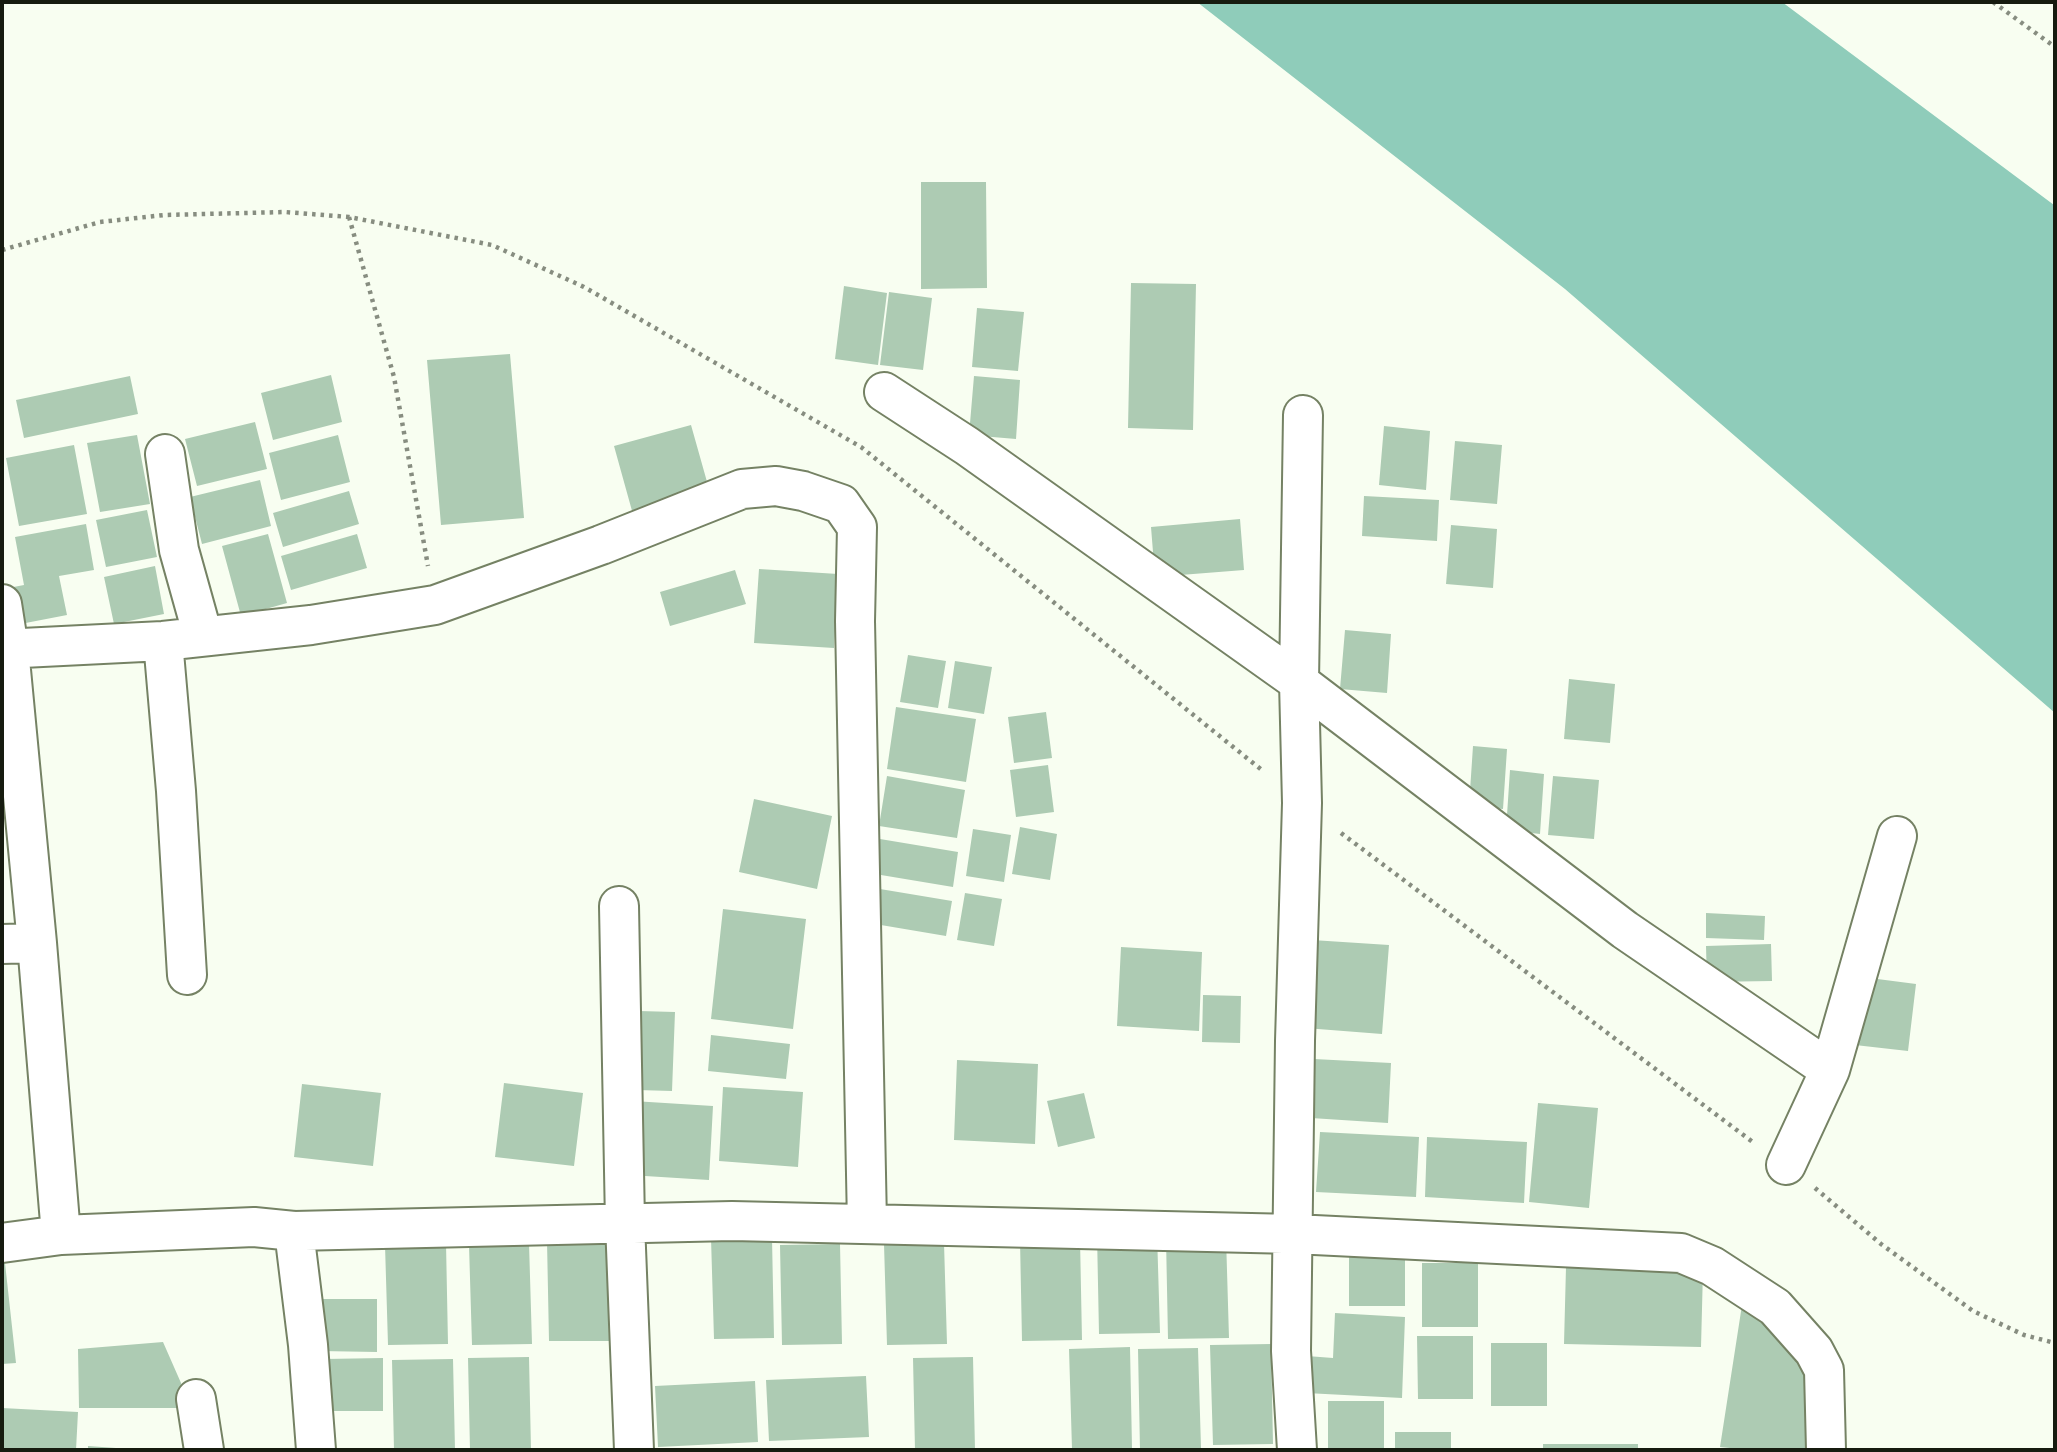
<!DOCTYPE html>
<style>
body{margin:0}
#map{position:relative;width:2057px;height:1452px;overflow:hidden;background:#f8fef1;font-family:"Noto Sans",sans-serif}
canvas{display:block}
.frame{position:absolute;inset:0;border:4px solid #161b0f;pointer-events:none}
</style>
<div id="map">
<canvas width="2057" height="1452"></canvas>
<div class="frame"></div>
</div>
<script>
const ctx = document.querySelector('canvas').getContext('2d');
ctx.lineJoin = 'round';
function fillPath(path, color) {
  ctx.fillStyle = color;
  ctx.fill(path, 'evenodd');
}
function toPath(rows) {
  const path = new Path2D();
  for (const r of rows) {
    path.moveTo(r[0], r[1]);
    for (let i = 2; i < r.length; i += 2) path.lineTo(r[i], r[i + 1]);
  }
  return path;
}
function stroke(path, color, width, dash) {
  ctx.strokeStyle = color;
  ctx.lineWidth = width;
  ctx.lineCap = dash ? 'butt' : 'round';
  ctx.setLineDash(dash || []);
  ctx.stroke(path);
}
fillPath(toPath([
 [1197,2,1782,2,2054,205,2055,713,1565,289]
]), '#8fccba');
fillPath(toPath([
 [921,182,986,182,987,288,921,289],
 [1131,283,1196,284,1193,430,1128,428],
 [844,286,887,293,878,365,835,359],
 [889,292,932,298,923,370,880,365],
 [977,308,1024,312,1018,371,972,367],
 [510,354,524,518,441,525,427,360],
 [331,375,342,422,273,440,261,393],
 [130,376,138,414,24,438,16,400],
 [974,376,1020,380,1016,439,969,435],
 [255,422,267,469,197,486,185,439],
 [691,425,711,496,634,518,614,446],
 [1384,426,1430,431,1426,490,1379,485],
 [137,435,150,504,100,512,87,443],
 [338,435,350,482,281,500,269,453],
 [1455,441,1502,445,1497,504,1450,500],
 [74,445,87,514,19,526,6,458],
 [260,480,271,526,202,544,190,497],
 [349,491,359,524,283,547,273,513],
 [1364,496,1439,500,1437,541,1362,536],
 [147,510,157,557,106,567,96,520],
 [1240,519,1244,570,1155,577,1151,527],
 [86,524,94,570,59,576,67,615,10,626,3,589,24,585,15,537],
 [1451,525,1497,529,1493,588,1446,584],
 [268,534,287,603,241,616,222,546],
 [357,534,367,568,291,590,281,556],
 [155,566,164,614,114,624,104,577],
 [759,569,838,574,834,648,754,643],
 [735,570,746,604,670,626,660,592],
 [1345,630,1391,634,1387,693,1340,689],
 [908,655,946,661,938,708,900,702],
 [955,661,992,667,984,714,948,708],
 [1569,679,1615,684,1610,743,1564,739],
 [896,707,976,719,966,782,887,769],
 [1046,712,1052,758,1014,763,1008,717],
 [1473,746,1507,749,1503,809,1469,806],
 [1048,765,1054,812,1016,817,1010,770],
 [1510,770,1544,774,1540,834,1506,830],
 [887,776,965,790,957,838,879,826],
 [1553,776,1599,780,1594,839,1548,835],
 [754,799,832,816,817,889,739,872],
 [1020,827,1057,834,1050,880,1012,874],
 [973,829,1011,835,1004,882,966,876],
 [880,839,958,852,953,887,875,874],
 [874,888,952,901,946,936,869,923],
 [965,893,1002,899,994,946,957,940],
 [723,909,806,919,793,1029,711,1019],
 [1706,913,1765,916,1764,940,1706,938],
 [1312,940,1389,945,1382,1034,1305,1028],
 [1771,944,1772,981,1707,982,1706,946],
 [1121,947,1202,952,1199,1031,1117,1026],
 [1862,977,1916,984,1908,1051,1855,1045],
 [1203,995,1241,996,1240,1043,1202,1042],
 [639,1011,675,1012,672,1091,637,1090],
 [711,1035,790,1044,786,1079,708,1071],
 [1314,1059,1391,1063,1388,1123,1311,1118],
 [957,1060,1038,1064,1035,1144,954,1140],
 [504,1083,583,1093,574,1166,495,1157],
 [302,1084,381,1093,373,1166,294,1157],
 [723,1087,803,1092,798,1167,719,1161],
 [1084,1093,1095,1138,1058,1147,1047,1101],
 [633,1101,713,1106,709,1180,629,1175],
 [1538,1103,1598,1108,1589,1208,1529,1202],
 [1320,1132,1419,1137,1416,1197,1316,1192],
 [1427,1137,1527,1142,1524,1203,1425,1197],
 [1157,1233,1160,1333,1099,1334,1097,1234],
 [1226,1237,1229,1338,1168,1339,1166,1238],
 [711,1238,772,1238,774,1338,714,1339],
 [1080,1239,1082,1340,1022,1341,1020,1240],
 [607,1240,609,1341,549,1341,547,1241],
 [1405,1242,1405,1306,1349,1306,1349,1243],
 [446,1243,448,1344,388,1345,385,1245],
 [529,1243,532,1344,472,1345,469,1245],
 [944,1243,947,1344,887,1345,884,1244],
 [840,1244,842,1344,782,1345,780,1245],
 [2,1263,5,1263,16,1363,2,1364],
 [1422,1263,1478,1263,1478,1327,1422,1327],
 [1566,1267,1703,1270,1701,1347,1564,1344],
 [320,1299,377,1299,377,1352,320,1351],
 [1742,1305,1815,1369,1809,1450,1749,1450,1720,1447],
 [1335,1313,1405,1317,1402,1398,1306,1393,1307,1356,1333,1358],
 [1417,1336,1473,1336,1473,1399,1418,1399],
 [163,1342,192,1408,79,1408,78,1349],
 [1491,1343,1547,1343,1547,1406,1491,1406],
 [1271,1344,1273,1444,1213,1445,1210,1345],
 [1130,1347,1132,1448,1072,1449,1069,1349],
 [1198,1348,1201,1448,1140,1450,1138,1349],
 [529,1357,531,1450,470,1450,468,1358],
 [973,1357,975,1450,915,1450,913,1358],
 [383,1358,383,1411,325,1411,325,1359],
 [453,1359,455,1450,394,1450,392,1360],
 [866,1376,869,1437,769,1441,766,1380],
 [755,1381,758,1442,658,1447,655,1386],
 [1328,1401,1384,1401,1384,1450,1328,1450],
 [2,1408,78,1412,76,1450,2,1450],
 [1395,1432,1451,1432,1451,1450,1395,1450],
 [1543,1444,1638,1444,1638,1450,1543,1450],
 [88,1446,116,1448,116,1450,88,1450]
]), '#adcbb3');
const minor = toPath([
 [884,392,967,446,1299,682,1625,930,1830,1070,1786,1165],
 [165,454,179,550,203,636],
 [2,604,9,649,37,943],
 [163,641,176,791,187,975],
 [2,649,163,641,311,625,435,605,601,545,742,489,776,486,803,491,841,504,857,527,855,621,867,1224],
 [619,906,625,1223,634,1450],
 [2,944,37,943,61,1235],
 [1830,1070,1897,836],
 [294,1231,732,1221,1294,1234,1681,1253,1712,1266,1775,1307,1814,1351,1824,1370,1826,1450],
 [2,1243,61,1235,254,1227,294,1231,308,1345,316,1450],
 [196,1399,204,1450],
 [1297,1450,1291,1351,1295,1041,1302,803,1299,682,1303,415]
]);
stroke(minor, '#758264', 42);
stroke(toPath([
 [1993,2,2055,47],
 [349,217,394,377,428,566],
 [2,250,100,222,164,215,285,212,349,217,492,245,584,287,861,447,1263,771],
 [1341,833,1754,1143],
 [1815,1188,1881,1244,1973,1311,2024,1335,2055,1343]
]), '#878d80', 4.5, [3.5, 5]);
stroke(minor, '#fff', 38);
</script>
